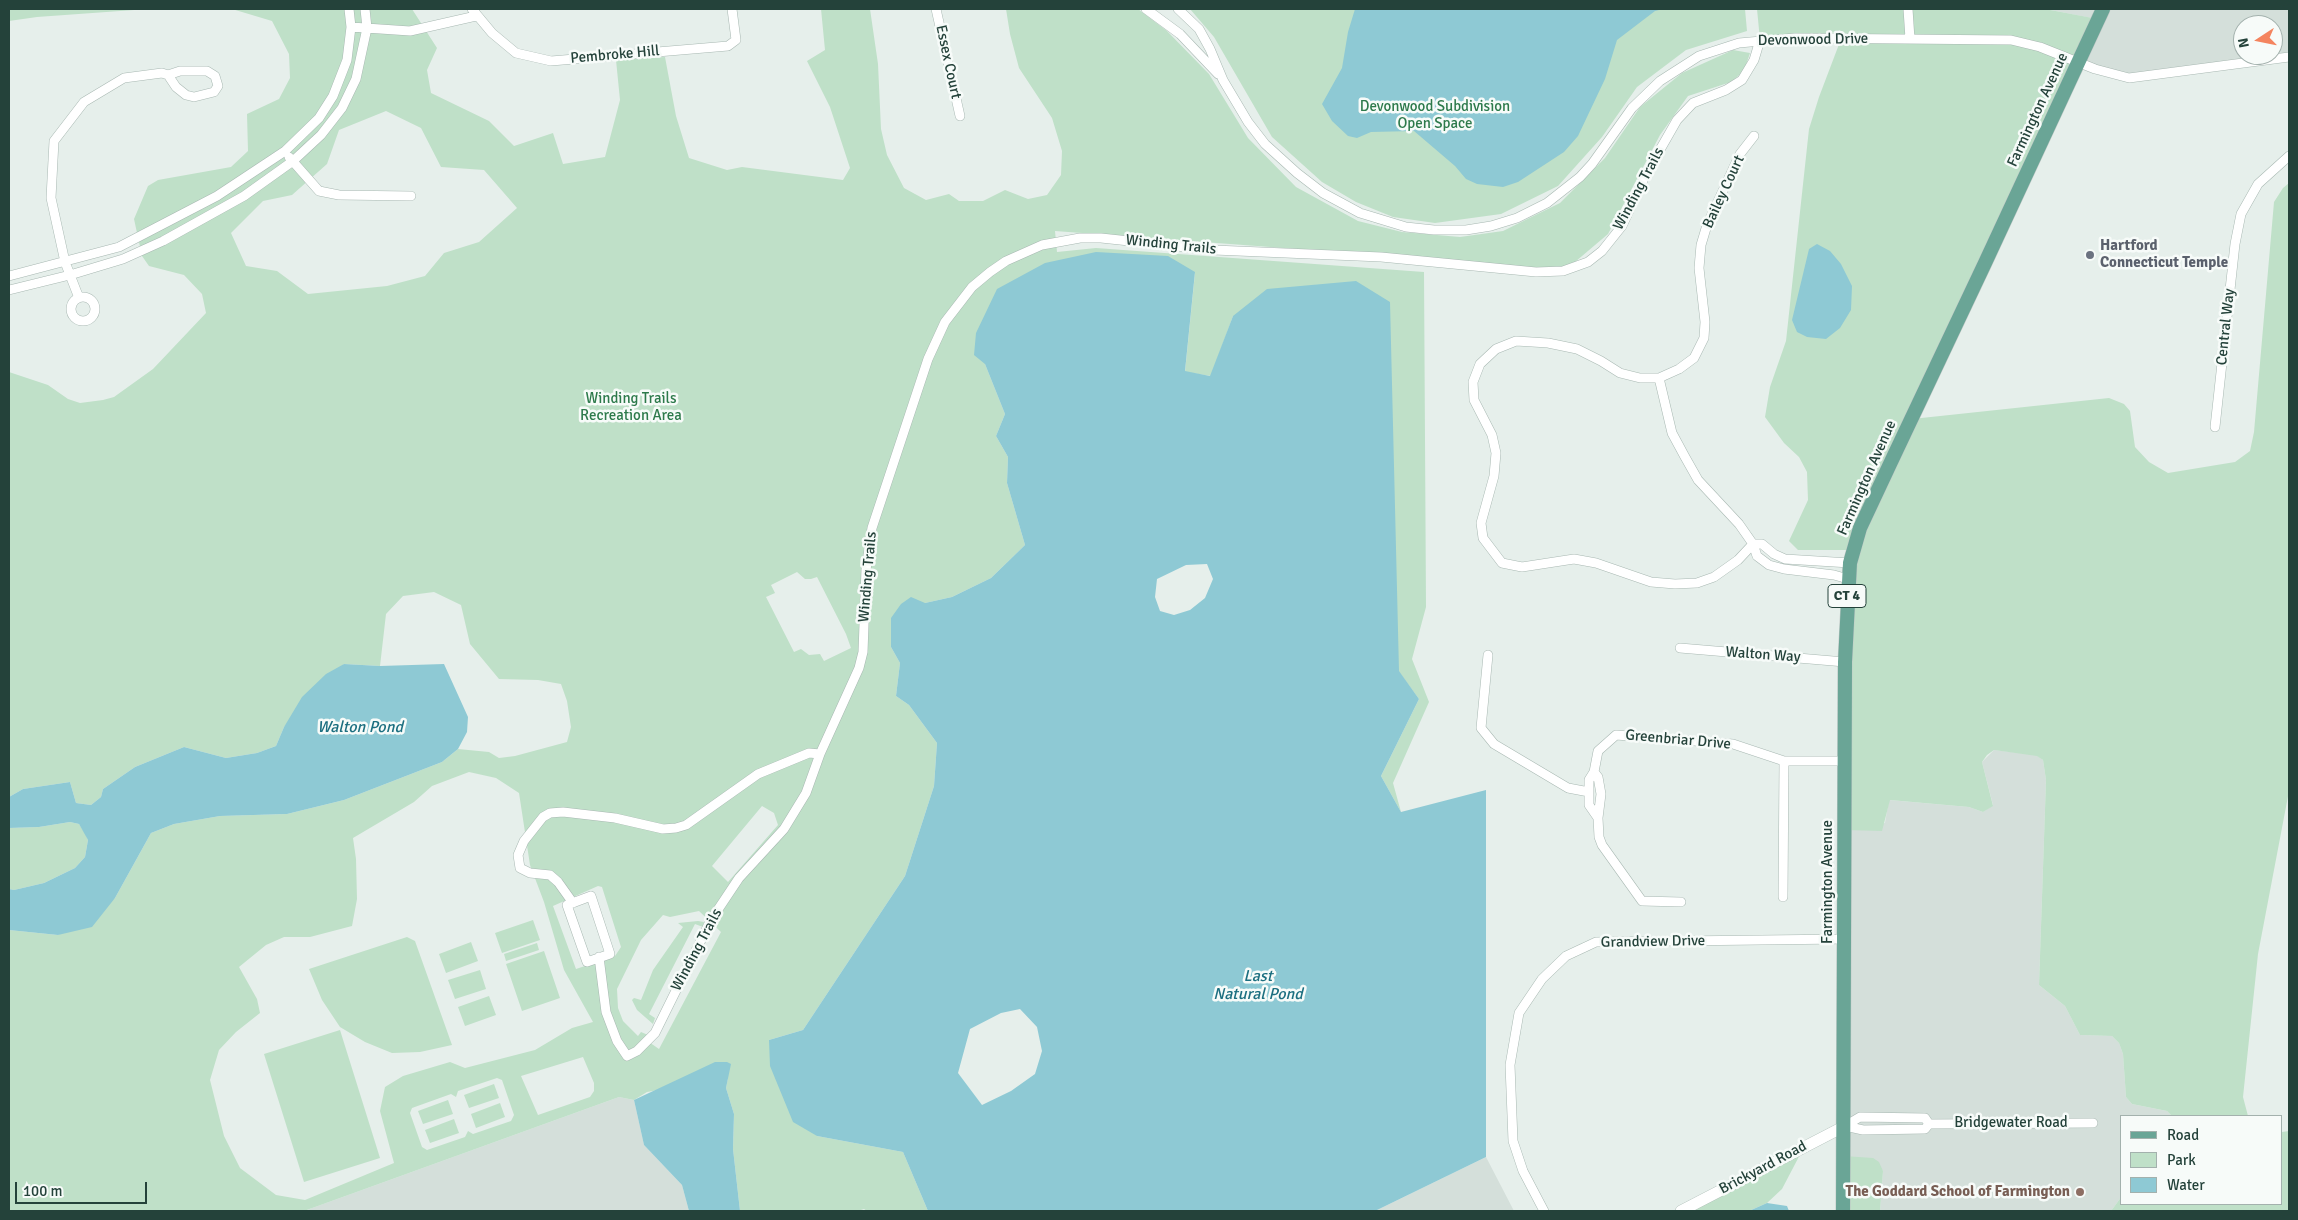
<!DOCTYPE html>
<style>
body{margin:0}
#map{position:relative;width:2298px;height:1220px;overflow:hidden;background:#e6efeb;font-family:Signika,sans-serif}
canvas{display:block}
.frame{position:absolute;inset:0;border:10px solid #24423a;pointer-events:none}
.legend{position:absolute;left:2120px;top:1115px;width:162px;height:90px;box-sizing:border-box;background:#f7fbf9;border:1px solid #a3b1ad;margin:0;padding:6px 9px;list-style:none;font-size:15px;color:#24423a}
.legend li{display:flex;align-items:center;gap:10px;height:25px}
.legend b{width:25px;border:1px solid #a3b1ad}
.north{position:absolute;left:2233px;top:15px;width:50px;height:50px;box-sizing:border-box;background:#f7fbf9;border:1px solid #a3b1ad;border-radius:50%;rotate:259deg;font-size:14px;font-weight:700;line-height:20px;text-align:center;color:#24423a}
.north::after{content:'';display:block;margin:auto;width:18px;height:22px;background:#f4845f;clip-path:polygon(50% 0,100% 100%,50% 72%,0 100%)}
.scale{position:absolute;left:15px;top:1182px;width:132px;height:22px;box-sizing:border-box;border:2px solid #24423a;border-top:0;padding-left:6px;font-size:15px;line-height:18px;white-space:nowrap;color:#24423a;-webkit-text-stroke:4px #f7fbf9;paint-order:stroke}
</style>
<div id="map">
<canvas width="2298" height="1220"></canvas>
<div class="frame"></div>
<ul class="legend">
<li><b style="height:6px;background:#6aa596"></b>Road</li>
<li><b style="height:14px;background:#bfe0c8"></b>Park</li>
<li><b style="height:14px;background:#8ec9d4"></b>Water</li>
</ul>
<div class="north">N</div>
<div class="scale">100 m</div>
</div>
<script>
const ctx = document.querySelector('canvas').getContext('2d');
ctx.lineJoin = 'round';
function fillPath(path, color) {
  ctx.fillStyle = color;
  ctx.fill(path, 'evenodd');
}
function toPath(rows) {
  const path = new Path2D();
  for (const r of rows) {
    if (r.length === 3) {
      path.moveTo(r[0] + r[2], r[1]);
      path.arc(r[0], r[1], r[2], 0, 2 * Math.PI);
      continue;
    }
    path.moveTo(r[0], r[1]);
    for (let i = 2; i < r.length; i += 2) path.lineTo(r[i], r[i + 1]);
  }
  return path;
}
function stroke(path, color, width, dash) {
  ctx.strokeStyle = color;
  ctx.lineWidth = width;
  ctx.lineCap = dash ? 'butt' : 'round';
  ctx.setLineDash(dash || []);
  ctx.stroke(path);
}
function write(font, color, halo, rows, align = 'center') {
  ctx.font = font + ' Signika,sans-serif';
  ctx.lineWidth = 5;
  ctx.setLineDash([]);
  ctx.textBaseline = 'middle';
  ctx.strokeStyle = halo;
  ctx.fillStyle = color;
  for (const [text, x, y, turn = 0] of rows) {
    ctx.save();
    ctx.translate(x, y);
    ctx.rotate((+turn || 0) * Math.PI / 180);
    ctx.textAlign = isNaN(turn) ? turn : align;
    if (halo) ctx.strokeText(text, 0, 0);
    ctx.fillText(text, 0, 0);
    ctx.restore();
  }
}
fillPath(toPath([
 [2045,9,2289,9,2289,57,2142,78,2078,63,2097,19],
 [2243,25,2273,25,2273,55,2243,55],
 [1994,750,2037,755,2043,760,2046,780,2039,985,2065,1006,2080,1035,2112,1036,2119,1043,2123,1054,2126,1097,2132,1104,2167,1111,2172,1116,2122,1116,2122,1196,2111,1211,1880,1211,1883,1171,1844,1156,1845,830,1885,823,1889,800,1969,807,1983,812,1993,805,1982,762],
 [619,1097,634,1100,644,1145,682,1185,689,1211,304,1211],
 [1486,1157,1514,1211,1375,1211]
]), '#d4dfda');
fillPath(toPath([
 [9,9,148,9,37,17,9,21],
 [232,9,412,9,437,48,427,70,431,93,489,121,514,146,553,133,563,164,605,157,620,100,616,60,665,57,676,116,689,158,727,170,742,167,843,180,850,168,830,107,807,61,825,50,821,9,870,9,878,64,881,129,887,155,904,188,926,200,949,194,959,201,983,201,1005,190,1028,199,1047,195,1061,175,1062,151,1052,118,1019,68,1010,34,1006,9,1138,9,1167,31,1209,74,1248,138,1296,187,1358,221,1402,232,1460,237,1503,231,1560,203,1605,158,1640,107,1682,73,1733,50,1750,53,1744,71,1731,82,1688,96,1660,135,1608,234,1575,262,1558,269,1508,268,1405,257,1055,231,1057,252,1096,248,1424,272,1426,607,1412,659,1429,702,1393,783,1401,812,1381,776,1419,699,1399,672,1233,316,1211,376,1185,372,1195,273,985,364,1005,414,996,436,1008,457,1007,483,1025,545,991,578,952,597,925,603,891,647,900,663,896,696,909,705,937,743,934,786,905,876,803,1030,769,1040,817,1136,903,1152,928,1211,867,1211,864,1209,858,1211,740,1211,733,1149,734,1114,726,1088,728,1078,647,1092,634,1100,619,1097,304,1211,9,1211,9,930,58,935,115,898,151,833,174,824,220,816,287,814,344,800,442,762,458,749,489,752,499,758,515,756,567,742,571,727,567,701,561,684,538,680,499,679,470,644,461,605,434,592,403,596,386,614,380,666,444,664,380,666,344,664,284,727,276,746,257,753,226,758,184,747,135,767,103,789,101,797,91,805,76,803,70,782,23,789,9,797,9,372,48,385,68,399,80,403,103,400,114,397,153,369,206,313,202,294,184,275,149,266,142,256,134,219,148,186,158,180,231,167,248,151,247,114,279,99,290,78,289,54,272,21],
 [386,111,421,128,441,167,484,170,517,208,479,242,444,253,425,276,387,286,308,294,277,271,246,266,231,233,263,201,292,195,327,164,339,130],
 [797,572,805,579,811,579,817,577,846,634,851,648,824,661,820,654,809,655,801,649,794,652,766,597,775,593,771,585],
 [469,772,496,778,519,793,530,865,544,902,564,970,593,1022,572,1028,535,1050,465,1068,450,1062,403,1076,385,1087,380,1111,394,1163,305,1200,276,1195,240,1168,224,1136,210,1080,219,1050,236,1032,260,1013,257,999,239,967,266,945,284,937,310,937,352,926,357,899,356,859,353,838,414,802,432,786],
 [762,806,774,813,778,825,728,882,712,866],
 [598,886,602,887,621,947,615,956,576,969,553,906],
 [699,911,721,932,659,1049,646,1040,648,1035,641,1032,638,1036,623,1021,618,1008,617,989,641,940,663,915,670,917],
 [583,1057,594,1083,594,1091,590,1097,538,1115,521,1076],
 [497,1078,502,1080,514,1115,511,1121,473,1134,468,1131,465,1137,427,1150,422,1147,410,1113,412,1108,451,1094,456,1097,458,1091],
 [1190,9,1745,9,1747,31,1686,50,1637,87,1602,137,1558,186,1501,214,1435,223,1393,217,1356,202,1322,182,1272,137,1214,37],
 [1757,9,2045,9,2098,19,1912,419,2109,398,2124,404,2130,411,2135,447,2149,462,2168,473,2235,462,2250,451,2254,432,2274,202,2283,188,2289,183,2289,791,2258,954,2243,1097,2248,1116,2172,1116,2167,1111,2132,1104,2126,1097,2123,1054,2119,1043,2112,1036,2080,1035,2065,1006,2039,985,2046,780,2043,760,2037,756,1994,750,1987,755,1982,762,1993,806,1983,812,1969,807,1890,800,1882,831,1845,830,1853,550,1798,550,1789,541,1808,500,1807,472,1799,457,1784,443,1765,417,1770,387,1786,341,1809,129,1819,97,1841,39,1760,40],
 [70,822,79,824,85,833,88,840,85,857,75,868,44,883,14,890,9,889,9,828,39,827],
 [533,920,540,940,502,953,495,933],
 [698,921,704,922,703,927,695,924,649,1014,655,1018,653,1024,637,1010,632,1000,634,998,641,1000,653,970,683,927,678,923],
 [407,937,415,941,452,1045,420,1052,392,1053,365,1042,340,1027,322,1000,309,969],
 [471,942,478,961,446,973,439,954],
 [537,943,539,950,506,961,504,954],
 [544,951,560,998,522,1011,506,964],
 [480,970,486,989,455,999,448,980],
 [489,996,496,1015,465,1026,458,1007],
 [340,1030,380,1158,304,1182,264,1054],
 [494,1084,499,1098,469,1108,464,1095],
 [448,1100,453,1114,423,1124,418,1111],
 [500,1103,505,1117,476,1128,471,1114],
 [454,1119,459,1133,430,1143,425,1130],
 [2289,1131,2289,1211,2111,1211,2122,1196,2122,1204,2282,1204,2282,1132],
 [1804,1147,1782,1189,1767,1203,1749,1211,1681,1211],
 [1844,1156,1873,1158,1879,1162,1883,1171,1880,1211,1842,1211]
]), '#bfe0c8');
fillPath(toPath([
 [1355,9,1663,9,1655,11,1617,40,1605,79,1578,136,1564,152,1518,182,1503,187,1477,184,1466,179,1455,166,1414,131,1371,132,1357,138,1348,136,1332,121,1322,104,1342,68,1348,32],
 [1817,244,1830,251,1841,264,1852,286,1851,310,1840,328,1826,339,1807,337,1797,332,1792,320,1809,249],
 [1096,252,1168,256,1195,272,1185,371,1210,376,1233,316,1267,289,1356,281,1390,302,1399,671,1419,699,1381,776,1401,812,1486,790,1486,1157,1375,1211,928,1211,903,1152,817,1136,793,1122,770,1066,769,1040,803,1030,905,876,934,786,937,743,909,705,896,696,900,663,891,647,891,618,901,604,911,597,925,603,952,597,991,578,1025,545,1007,483,1008,457,996,436,1005,414,985,364,974,355,976,333,997,289,1045,263],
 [1207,564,1213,579,1205,598,1190,610,1174,615,1160,611,1155,597,1157,579,1186,565],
 [1020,1009,1037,1027,1042,1051,1035,1074,1011,1091,982,1105,958,1073,970,1029,1001,1013],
 [344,664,380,666,444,664,468,717,467,732,458,749,442,762,344,800,287,814,220,816,174,824,151,833,115,898,92,927,58,935,9,930,9,889,14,890,44,883,75,868,85,857,88,840,79,824,70,822,39,827,9,828,9,797,23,789,70,782,76,803,91,805,101,797,103,789,135,767,184,747,226,758,257,753,276,746,284,727,302,697,326,674],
 [715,1062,727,1062,731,1064,726,1088,734,1114,733,1149,740,1211,689,1211,682,1185,644,1145,634,1100],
 [1767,1203,1787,1206,1789,1211,1749,1211]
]), '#8ec9d4');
const minor = toPath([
 [472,9,492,33,516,53,551,61,728,46,736,40,732,9],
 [936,9,960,116],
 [1146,9,1180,34,1218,74],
 [1178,9,1199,29,1210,49,1223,80,1248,122,1265,144,1297,173,1323,193,1360,213,1406,227,1434,230,1466,230,1491,226,1517,218,1547,203,1580,177,1592,164,1632,108,1660,81,1699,56,1739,43,1795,38,2011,40,2040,47,2095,69,2129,78,2289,57],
 [1908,9,1910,39],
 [351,27,410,31,476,16],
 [289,157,319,191,339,195,411,196],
 [9,276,119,247,217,196,285,151,319,118,333,96,347,60,351,27,349,9],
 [9,290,70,275,123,259,163,241,244,196,293,161,321,135,342,108,356,79,367,28,365,9],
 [83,309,12],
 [79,298,65,262,51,198,54,141,84,102,124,78,162,73,168,75,180,71,207,71,215,76,218,86,214,92,194,97,186,95,176,87,168,75],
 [1659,378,1679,369,1694,358,1704,338,1705,322,1699,268,1701,245,1707,225,1740,154,1754,136],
 [2215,427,2235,244,2241,214,2258,184,2289,156],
 [1848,579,1834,575,1784,569,1769,565,1757,556,1753,544,1739,524,1698,480,1685,457,1672,433,1659,378,1640,378,1620,373,1601,361,1577,349,1548,343,1516,341,1496,349,1480,364,1473,382,1474,400,1492,435,1496,453,1494,476,1481,523,1483,538,1502,563,1522,567,1574,559,1596,563,1651,582,1675,584,1697,583,1714,577,1738,560,1753,544,1762,544,1774,554,1785,559,1850,563],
 [1680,648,1845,662],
 [1488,655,1481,728,1494,744,1568,788,1589,792],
 [1594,772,1598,777,1601,794,1598,818,1599,837,1602,845,1642,901,1681,902],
 [1598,818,1589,805,1589,780,1594,772,1598,751,1616,735,1733,744,1784,761,1845,761],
 [591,896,610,954,587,962,567,905,591,896],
 [1783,897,1784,761],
 [573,903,558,882,550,875,530,873,520,868,518,855,524,841,543,817,550,813,563,812,615,818,663,829,676,828,686,825,758,774,809,753,820,754],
 [599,957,606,1012,617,1041,627,1056,637,1051,655,1033,711,920,739,878,784,829,806,793,820,754,859,668,863,652,866,570,872,528,928,359,945,322,972,287,990,272,1006,261,1042,245,1080,238,1101,238,1214,250,1381,257,1536,272,1563,271,1588,262,1602,251,1622,226,1645,176,1677,120,1693,103,1726,90,1742,80,1754,60,1760,40],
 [1845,1126,1863,1130,1925,1129,1929,1124,2093,1123],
 [1845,1126,1860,1117,1925,1118,1929,1124],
 [1544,1211,1523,1171,1513,1141,1510,1065,1519,1013,1542,979,1566,956,1596,942,1844,939]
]);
const tertiary = toPath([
 [1681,1211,1845,1126]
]);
const primary = toPath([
 [1843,1211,1845,662,1850,563,1860,528,1890,464,1985,263,2103,9]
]);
stroke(minor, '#a8b8b2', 10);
stroke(tertiary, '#a8b8b2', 12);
stroke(primary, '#c2cac8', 15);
stroke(minor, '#fff', 9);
stroke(tertiary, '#fff', 11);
stroke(primary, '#6aa596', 14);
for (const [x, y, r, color] of [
 [2090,255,5,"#6b7280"],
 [2080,1192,5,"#8d6e63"]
]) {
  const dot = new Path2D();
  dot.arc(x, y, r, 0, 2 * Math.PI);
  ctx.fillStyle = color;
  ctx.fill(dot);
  stroke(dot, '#f7fbf9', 2);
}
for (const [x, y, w] of [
 [1847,596,38]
]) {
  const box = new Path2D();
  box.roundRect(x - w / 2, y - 11.5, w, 23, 4);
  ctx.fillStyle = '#f7fbf9';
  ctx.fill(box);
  stroke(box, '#24423a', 1);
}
write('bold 14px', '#24423a', null, [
 ["CT 4",1847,596]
]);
write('15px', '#24423a', '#f7fbf9', [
 ["Devonwood Drive",1813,40,-1],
 ["Pembroke Hill",615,55,-5],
 ["Essex Court",948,62,78],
 ["Farmington Avenue",2038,110,-65],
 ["Winding Trails",1639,189,-62],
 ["Bailey Court",1724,192,-65],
 ["Winding Trails",1171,245,6],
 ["Central Way",2226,327,-84],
 ["Farmington Avenue",1867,478,-66],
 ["Winding Trails",868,577,-85],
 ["Walton Way",1763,655,4],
 ["Greenbriar Drive",1678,740,5],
 ["Farmington Avenue",1828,882,-90],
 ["Grandview Drive",1653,942,-1],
 ["Winding Trails",697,950,-62],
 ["Bridgewater Road",2011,1123],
 ["Brickyard Road",1763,1168,-28]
]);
write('15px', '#2d7a4b', '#f7fbf9', [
 ["Devonwood Subdivision",1435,107],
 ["Open Space",1435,124],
 ["Winding Trails",631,399],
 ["Recreation Area",631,416]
]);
write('bold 15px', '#5b616d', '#f7fbf9', [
 ["Hartford",2100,246],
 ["Connecticut Temple",2100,263]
], 'left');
write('bold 15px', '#785e54', '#f7fbf9', [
 ["The Goddard School of Farmington",2070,1192]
], 'right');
write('italic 16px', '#1c6f80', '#f7fbf9', [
 ["Walton Pond",360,728],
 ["Last",1258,977],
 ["Natural Pond",1258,995]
]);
</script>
